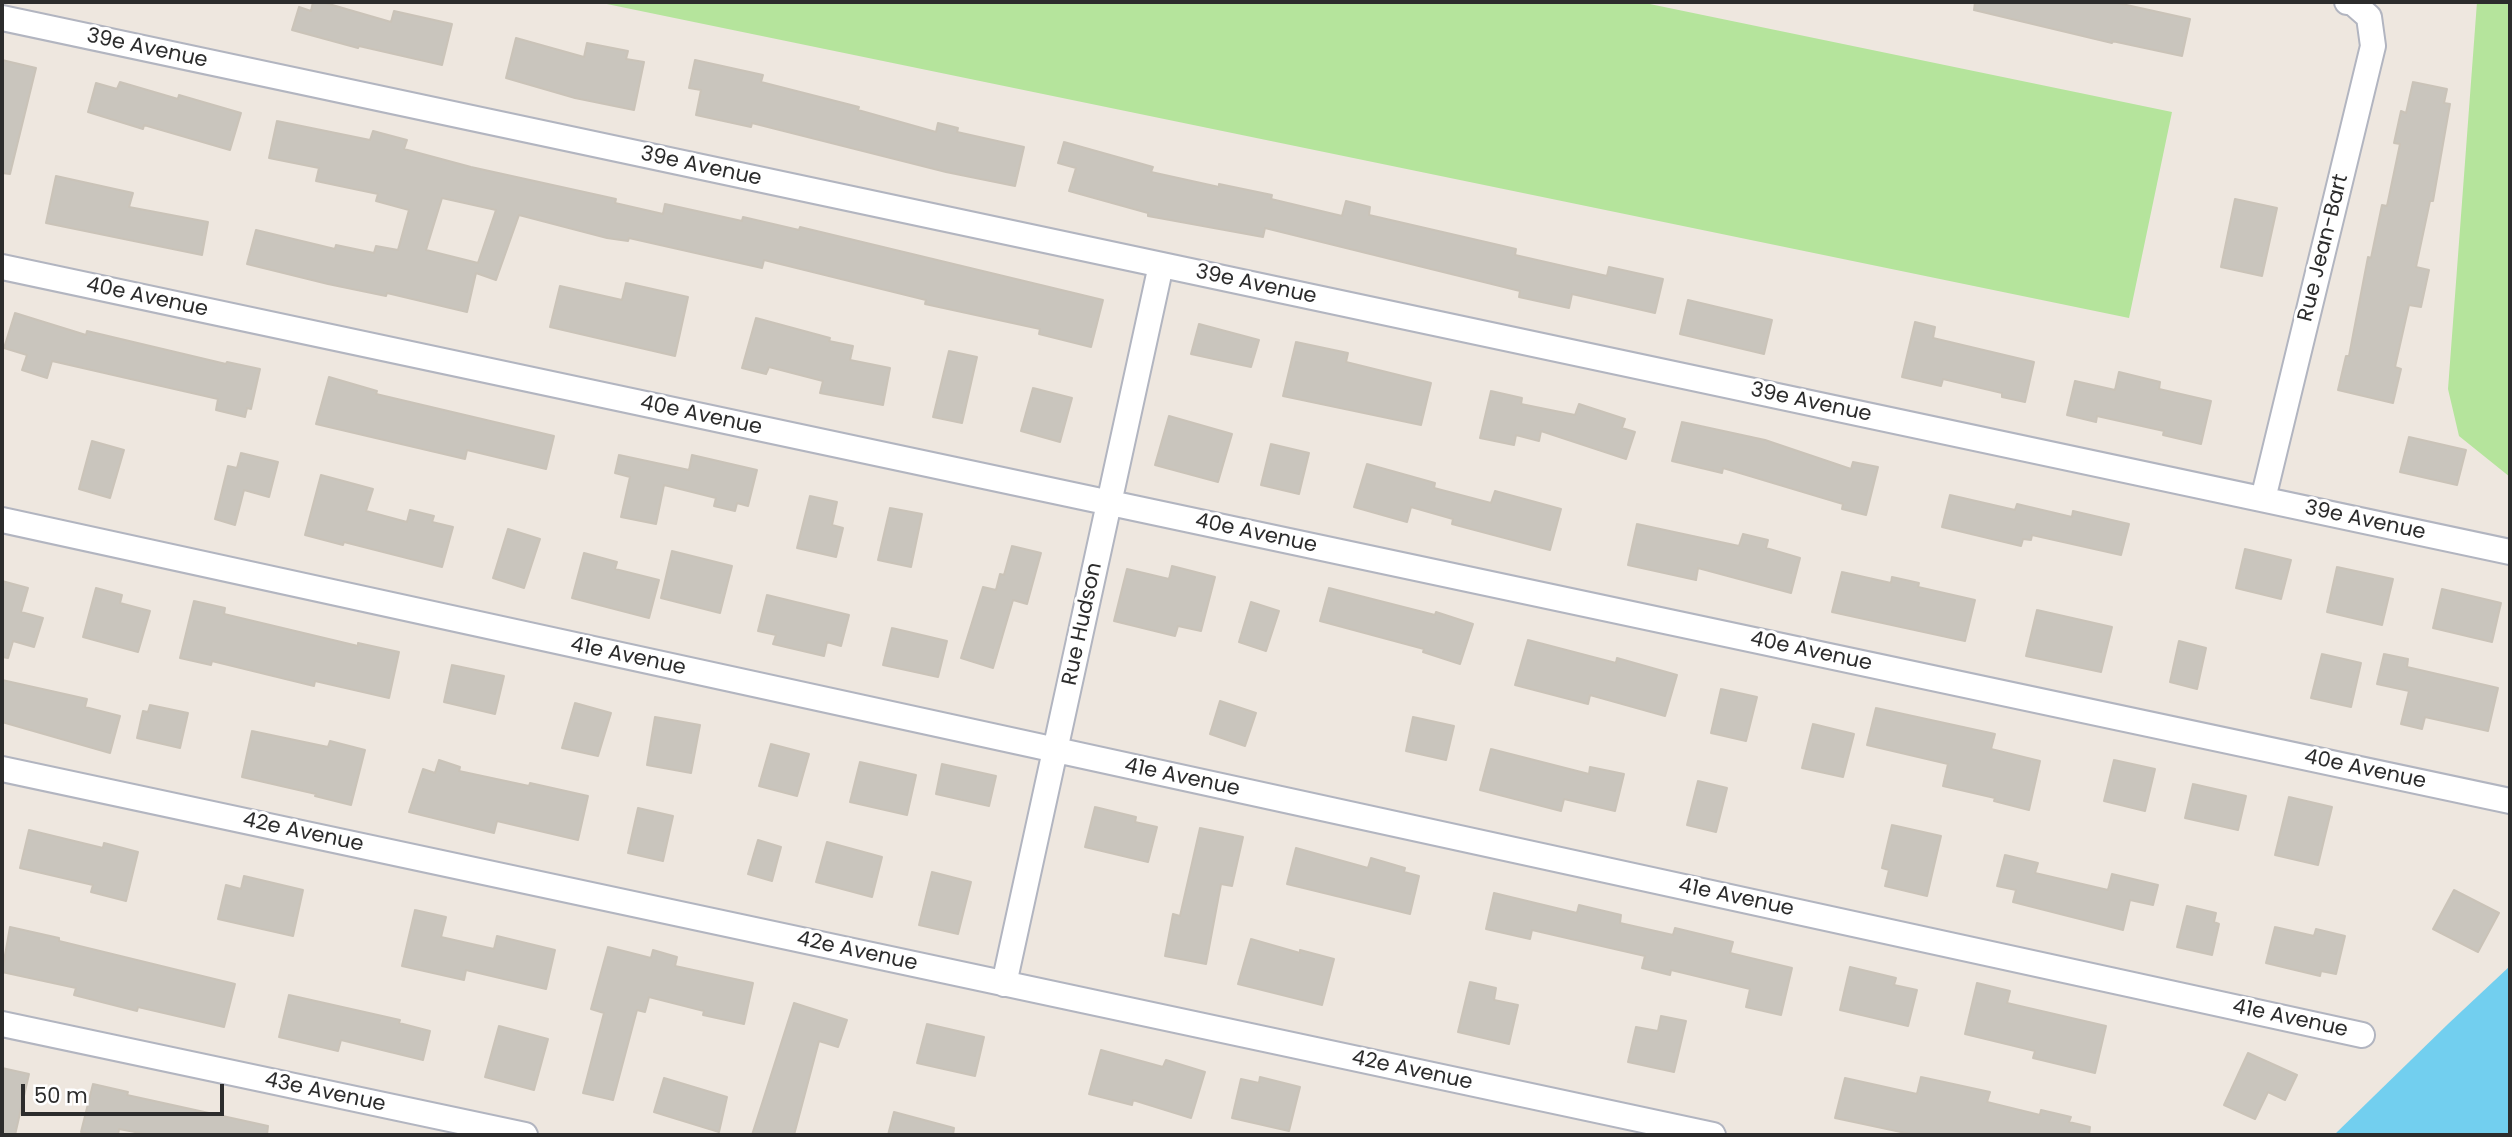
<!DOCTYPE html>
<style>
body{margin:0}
#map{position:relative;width:2512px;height:1137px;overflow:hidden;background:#eee7df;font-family:Poppins,sans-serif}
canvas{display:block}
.frame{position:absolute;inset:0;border:4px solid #2c2c2c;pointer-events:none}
.scale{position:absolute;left:21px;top:1084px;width:203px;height:32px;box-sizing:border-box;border:4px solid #2c2c2c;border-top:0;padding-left:9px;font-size:21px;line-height:24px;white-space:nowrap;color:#2c2c2c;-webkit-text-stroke:5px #fff;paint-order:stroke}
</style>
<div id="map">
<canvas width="2512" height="1137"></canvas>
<div class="frame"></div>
<div class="scale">50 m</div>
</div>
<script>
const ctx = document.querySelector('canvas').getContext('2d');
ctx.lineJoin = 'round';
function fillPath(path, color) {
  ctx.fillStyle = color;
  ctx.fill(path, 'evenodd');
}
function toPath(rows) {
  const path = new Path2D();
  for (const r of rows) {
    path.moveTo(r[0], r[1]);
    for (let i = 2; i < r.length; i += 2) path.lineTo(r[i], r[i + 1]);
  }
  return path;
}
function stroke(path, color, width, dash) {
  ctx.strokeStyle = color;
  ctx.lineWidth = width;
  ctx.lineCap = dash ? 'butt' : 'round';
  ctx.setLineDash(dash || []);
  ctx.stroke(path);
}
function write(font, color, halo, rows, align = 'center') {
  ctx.font = font + ' Poppins,sans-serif';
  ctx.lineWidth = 6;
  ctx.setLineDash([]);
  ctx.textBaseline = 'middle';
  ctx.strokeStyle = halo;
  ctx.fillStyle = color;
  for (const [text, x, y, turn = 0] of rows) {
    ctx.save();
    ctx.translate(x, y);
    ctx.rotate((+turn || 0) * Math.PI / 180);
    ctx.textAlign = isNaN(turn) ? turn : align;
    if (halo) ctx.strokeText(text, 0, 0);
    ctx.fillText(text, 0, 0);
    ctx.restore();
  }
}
fillPath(toPath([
 [597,2,1640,2,2172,112,2129,318],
 [2477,2,2510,2,2510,477,2459,436,2448,389]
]), '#b5e49c');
fillPath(toPath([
 [2510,966,2510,1135,2334,1135,2448,1024]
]), '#72cfef');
const building = toPath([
 [313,2,322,2,391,22,394,11,452,24,442,65,359,46,358,48,292,30,299,7,311,11,313,2],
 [1975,2,2113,2,2190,19,2182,56,2112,41,2112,43,1974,10,1975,2],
 [516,38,584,57,587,43,628,51,626,59,644,62,634,110,575,98,506,78,516,38],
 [2,60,36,68,10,174,2,173,2,60],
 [695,60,763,75,761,82,859,107,858,110,936,132,938,123,958,128,957,132,1024,147,1015,186,946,172,752,123,751,127,696,115,701,90,689,88,695,60],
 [120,82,178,99,179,95,241,113,230,150,144,125,143,129,88,112,96,83,117,89,120,82],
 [2413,82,2447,89,2444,103,2450,104,2433,201,2430,201,2416,267,2429,270,2421,307,2409,305,2395,367,2401,369,2393,403,2338,390,2346,356,2349,356,2368,257,2371,258,2382,205,2387,206,2400,144,2394,143,2401,111,2406,113,2413,82],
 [277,121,370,140,373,131,407,140,404,149,471,167,616,199,615,203,663,214,665,204,742,221,743,217,799,230,800,227,1103,300,1091,347,1039,334,1040,329,925,304,926,300,764,260,762,268,629,238,628,241,607,238,519,215,496,280,476,273,467,312,387,293,386,296,328,284,247,264,256,230,335,249,336,245,374,253,376,246,398,250,409,210,376,201,378,194,316,181,319,168,269,158,277,121],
 [442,198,496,210,478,263,426,250,442,198],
 [1064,142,1153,167,1151,172,1219,187,1219,184,1272,195,1271,199,1342,216,1346,201,1370,207,1369,215,1516,249,1515,255,1607,276,1609,267,1663,279,1655,313,1572,294,1569,308,1519,297,1520,291,1265,228,1263,237,1148,216,1148,213,1069,191,1076,168,1058,163,1064,142],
 [56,176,133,193,129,207,208,222,202,255,46,223,56,176],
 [2235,199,2277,208,2262,276,2221,267,2235,199],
 [626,283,688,297,675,356,550,327,560,286,622,300,626,283],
 [1688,300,1772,320,1764,354,1680,334,1688,300],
 [15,313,86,335,87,331,226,364,227,362,260,369,251,409,247,408,245,417,216,410,218,399,52,361,47,378,22,370,27,355,4,348,15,313],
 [756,318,830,338,829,341,853,346,850,360,890,368,883,405,820,393,823,381,769,367,766,374,742,368,756,318],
 [1915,322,1935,327,1933,338,2034,362,2025,402,2002,397,2002,393,1943,379,1941,386,1902,377,1915,322],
 [1199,324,1259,340,1251,367,1191,354,1199,324],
 [1296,342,1348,353,1346,362,1431,383,1421,425,1283,396,1296,342],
 [949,351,977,357,962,423,933,417,949,351],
 [2119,372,2160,382,2159,389,2211,401,2201,444,2163,435,2164,431,2097,416,2096,422,2067,415,2075,381,2115,390,2119,372],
 [329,377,377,391,376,394,554,436,546,469,467,450,465,459,316,424,329,377],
 [1033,388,1072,398,1060,442,1021,431,1033,388],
 [1491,391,1522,398,1521,404,1575,415,1579,404,1625,419,1622,428,1635,432,1626,459,1541,431,1539,441,1516,435,1514,445,1480,438,1491,391],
 [1169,416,1232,434,1218,482,1155,465,1169,416],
 [1682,422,1765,440,1851,469,1853,462,1878,467,1866,515,1842,509,1843,504,1723,468,1722,473,1672,461,1682,422],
 [2409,437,2466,450,2457,485,2400,472,2409,437],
 [92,441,124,450,110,498,79,489,92,441],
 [1271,444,1309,453,1299,494,1261,485,1271,444],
 [241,453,278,462,269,497,244,490,235,525,215,519,228,466,237,468,241,453],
 [619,455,689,470,692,455,757,470,748,506,737,503,735,511,714,506,716,498,664,485,656,524,621,517,630,477,615,473,619,455],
 [1367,464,1435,483,1434,488,1491,503,1495,491,1561,509,1550,550,1452,524,1453,519,1411,507,1407,522,1354,507,1367,464],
 [321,475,373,489,366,511,407,522,410,510,434,516,432,522,453,527,442,567,344,542,343,545,305,535,321,475],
 [1950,495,2015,510,2017,504,2072,517,2073,511,2129,524,2121,555,2032,535,2031,540,2023,539,2021,546,1942,527,1950,495],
 [810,496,837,502,832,525,843,528,836,557,797,548,810,496],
 [890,508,922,514,911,567,878,560,890,508],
 [1637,524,1739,546,1743,534,1768,540,1766,548,1800,558,1791,593,1698,568,1696,580,1628,565,1637,524],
 [508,529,540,539,524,588,493,578,508,529],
 [1012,546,1041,553,1027,604,1013,600,993,668,961,658,983,587,996,590,1000,574,1004,575,1012,546],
 [2245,549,2291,560,2281,599,2236,588,2245,549],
 [672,551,732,566,720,613,661,598,672,551],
 [584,553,617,562,615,569,659,580,649,618,572,598,584,553],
 [1172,566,1215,577,1201,631,1178,626,1175,636,1114,621,1127,569,1169,579,1172,566],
 [2337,567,2393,579,2382,625,2327,612,2337,567],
 [1842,572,1891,583,1892,577,1919,583,1918,587,1975,600,1965,641,1832,612,1842,572],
 [2,581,28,588,21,612,43,618,34,647,13,641,8,658,2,657,2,581],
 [96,588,122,595,120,603,150,611,138,652,83,637,96,588],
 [1329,588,1435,615,1436,612,1473,624,1460,664,1423,652,1424,649,1320,621,1329,588],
 [2442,589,2501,603,2492,642,2433,628,2442,589],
 [767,595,849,615,841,646,827,642,824,656,773,644,776,635,758,631,767,595],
 [194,601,225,608,224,614,358,646,358,643,399,652,389,698,315,681,314,686,212,661,211,665,180,658,194,601],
 [1251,602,1279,611,1266,651,1239,642,1251,602],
 [2037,610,2112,627,2101,672,2026,656,2037,610],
 [892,628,947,641,938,677,883,665,892,628],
 [1528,640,1616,663,1617,658,1677,675,1665,716,1590,695,1588,704,1515,685,1528,640],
 [2179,641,2206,648,2197,689,2170,682,2179,641],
 [2322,654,2361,663,2351,707,2311,698,2322,654],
 [2384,654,2408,659,2407,667,2498,688,2488,731,2425,717,2422,729,2401,724,2409,691,2377,684,2384,654],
 [452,665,504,676,495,714,444,702,452,665],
 [2,680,87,699,85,707,120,716,110,753,2,722,2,680],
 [1721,689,1757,697,1746,741,1711,733,1721,689],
 [1220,701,1256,713,1245,746,1210,734,1220,701],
 [575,703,611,713,598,756,562,748,575,703],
 [150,705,188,713,180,748,137,738,143,711,148,712,150,705],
 [1876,708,1995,734,1991,749,2040,761,2029,810,1994,801,1995,798,1943,786,1948,764,1867,745,1876,708],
 [655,717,700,725,691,773,647,765,655,717],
 [1413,717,1454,726,1446,760,1406,751,1413,717],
 [1813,724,1854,734,1843,777,1802,768,1813,724],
 [252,731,328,747,330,741,365,750,351,805,315,796,316,794,242,777,252,731],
 [771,744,809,754,797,796,759,786,771,744],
 [1491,749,1589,774,1590,767,1624,774,1615,811,1564,799,1561,811,1480,790,1491,749],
 [439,760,460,767,459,771,529,786,530,783,588,796,578,840,497,821,494,833,409,812,423,769,435,773,439,760],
 [2114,760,2155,769,2145,811,2104,801,2114,760],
 [860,762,916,775,907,815,850,802,860,762],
 [942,764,996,776,989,806,936,794,942,764],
 [1698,781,1727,788,1716,832,1687,825,1698,781],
 [2193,784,2246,796,2238,830,2185,818,2193,784],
 [2289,797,2332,807,2318,865,2275,855,2289,797],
 [1095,807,1136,817,1135,822,1157,827,1148,862,1085,847,1095,807],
 [638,808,673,816,663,861,628,853,638,808],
 [1892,825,1941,836,1927,896,1885,886,1889,870,1882,868,1892,825],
 [1200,828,1243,837,1232,886,1221,884,1206,964,1165,956,1173,914,1180,916,1200,828],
 [29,830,103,848,104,843,138,852,126,901,91,892,93,885,20,868,29,830],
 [758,840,781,847,772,881,748,874,758,840],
 [827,842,882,857,872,897,816,882,827,842],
 [1296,848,1368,868,1371,858,1405,868,1404,872,1419,876,1410,914,1287,884,1296,848],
 [2005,855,2038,863,2035,873,2108,890,2112,874,2158,885,2153,905,2130,900,2123,930,2013,902,2016,890,1997,886,2005,855],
 [932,872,971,882,958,934,919,925,932,872],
 [244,876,303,890,293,936,218,919,226,885,241,889,244,876],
 [2454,890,2499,913,2478,952,2433,929,2454,890],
 [1494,893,1577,913,1579,905,1621,915,1620,923,1673,935,1675,928,1733,942,1730,953,1792,968,1781,1015,1746,1007,1750,989,1671,970,1670,975,1642,968,1645,956,1532,930,1530,939,1486,929,1494,893],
 [2187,906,2216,913,2214,922,2219,924,2212,955,2177,947,2187,906],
 [415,910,446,917,441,937,494,949,497,936,555,950,546,989,466,970,464,980,402,966,415,910],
 [10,927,59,938,59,941,235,984,224,1027,138,1007,137,1011,74,995,76,988,2,972,10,927],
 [2275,927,2314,936,2316,929,2345,936,2336,974,2321,971,2320,976,2266,963,2275,927],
 [1251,939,1300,953,1300,950,1334,959,1322,1005,1238,984,1251,939],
 [608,947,651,958,653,950,677,957,675,966,753,983,744,1024,703,1015,704,1011,649,997,645,1012,637,1010,613,1100,583,1093,604,1013,591,1009,608,947],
 [1850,967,1896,978,1894,985,1917,990,1908,1026,1840,1010,1850,967],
 [1470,982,1496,988,1494,1000,1518,1005,1509,1044,1458,1032,1470,982],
 [1977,983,2010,991,2007,1003,2106,1026,2095,1073,2033,1058,2035,1051,1965,1034,1977,983],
 [289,995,400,1020,399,1023,430,1031,423,1060,341,1040,338,1051,279,1037,289,995],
 [794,1003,847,1020,838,1047,819,1041,794,1135,752,1135,794,1003],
 [1661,1016,1686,1021,1674,1072,1628,1062,1636,1027,1658,1031,1661,1016],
 [927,1024,984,1037,975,1076,917,1063,927,1024],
 [499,1026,548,1039,534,1090,485,1077,499,1026],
 [1101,1050,1163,1067,1166,1060,1205,1072,1191,1118,1133,1100,1132,1105,1089,1094,1101,1050],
 [2248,1053,2297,1075,2285,1100,2268,1092,2255,1119,2224,1105,2248,1053],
 [2,1068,29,1074,15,1135,2,1135,2,1068],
 [1260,1077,1300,1087,1289,1131,1232,1118,1241,1079,1259,1083,1260,1077],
 [1921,1077,1990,1092,1987,1102,2040,1115,2041,1110,2071,1117,2069,1122,2090,1127,2089,1135,1915,1135,1835,1118,1845,1078,1917,1094,1921,1077],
 [664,1078,727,1097,719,1132,654,1112,664,1078],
 [93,1084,128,1092,127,1095,268,1126,267,1135,151,1135,119,1129,118,1135,95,1135,81,1132,93,1084],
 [894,1112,954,1128,953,1135,888,1135,894,1112]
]);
fillPath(building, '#c9c5bd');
stroke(building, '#cac3b8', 2);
const street = toPath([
 [2,18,2510,552],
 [2,267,2510,801],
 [2263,499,2373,46,2369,17,2353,3,2347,2],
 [2,520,2362,1035],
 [2,769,1713,1135],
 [1004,984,1161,265],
 [2,1024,525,1135]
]);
stroke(street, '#b2b5c0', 28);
stroke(street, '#fff', 24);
write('21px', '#2c2c2c', '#fff', [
 ["39e Avenue",147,49,12],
 ["39e Avenue",701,167,12],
 ["Rue Jean-Bart",2324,248,-76],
 ["39e Avenue",1256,285,12],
 ["40e Avenue",147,298,12],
 ["39e Avenue",1811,403,12],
 ["40e Avenue",701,416,12],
 ["39e Avenue",2365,521,12],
 ["40e Avenue",1256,534,12],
 ["Rue Hudson",1083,624,-78],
 ["40e Avenue",1811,652,12],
 ["41e Avenue",628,657,12],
 ["40e Avenue",2365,770,12],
 ["41e Avenue",1182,778,12],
 ["42e Avenue",303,833,12],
 ["41e Avenue",1736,898,12],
 ["42e Avenue",857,952,12],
 ["41e Avenue",2290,1019,12],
 ["42e Avenue",1412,1071,12],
 ["43e Avenue",325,1093,12]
]);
</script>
